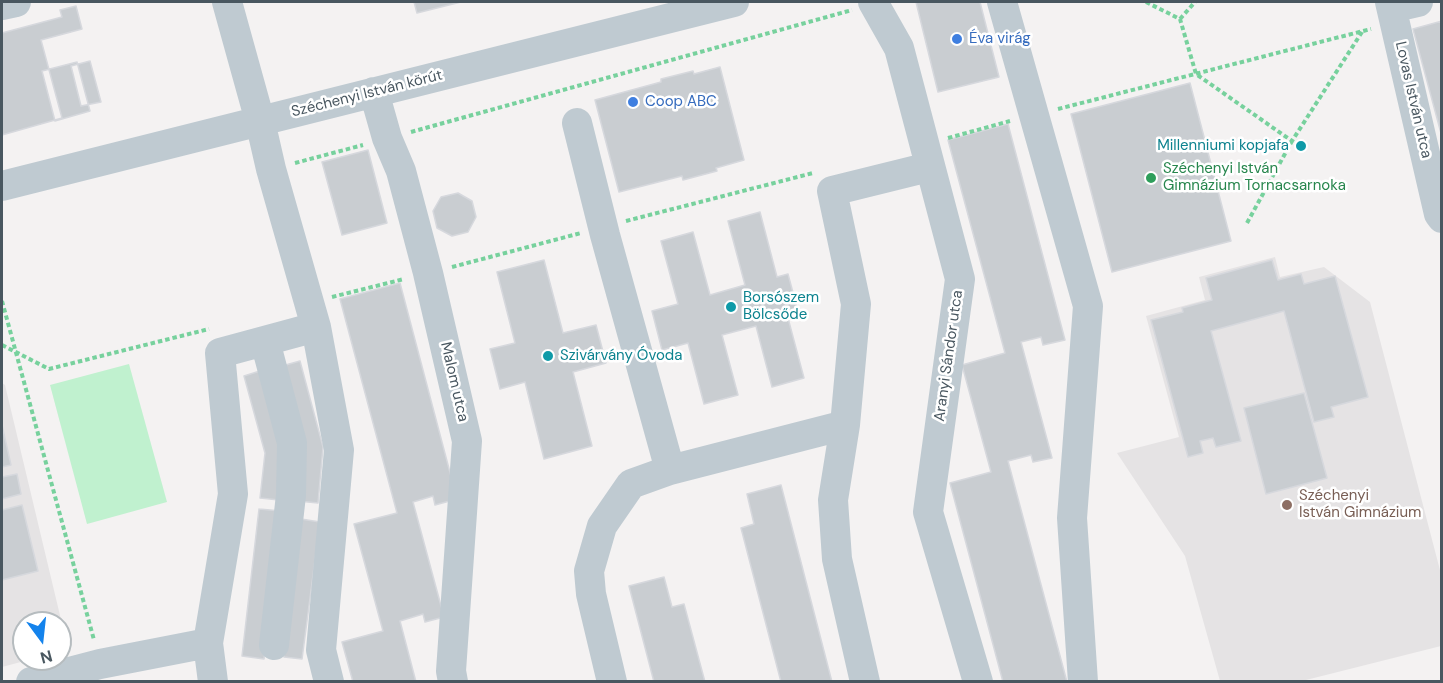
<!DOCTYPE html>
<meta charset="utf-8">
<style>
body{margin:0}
#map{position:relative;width:1443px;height:683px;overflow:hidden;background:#f4f2f2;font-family:"DM Sans",sans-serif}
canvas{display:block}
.frame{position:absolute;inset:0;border:3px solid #495760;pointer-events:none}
.north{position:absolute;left:12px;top:611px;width:60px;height:60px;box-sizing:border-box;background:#fff;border:2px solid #b6bcbf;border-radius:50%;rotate:165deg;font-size:16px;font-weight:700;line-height:24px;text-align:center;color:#495760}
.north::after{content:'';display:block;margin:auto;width:21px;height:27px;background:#1483ec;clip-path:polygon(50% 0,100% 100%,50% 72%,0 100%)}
</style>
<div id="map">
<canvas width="1443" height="683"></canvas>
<div class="frame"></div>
<div class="north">N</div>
</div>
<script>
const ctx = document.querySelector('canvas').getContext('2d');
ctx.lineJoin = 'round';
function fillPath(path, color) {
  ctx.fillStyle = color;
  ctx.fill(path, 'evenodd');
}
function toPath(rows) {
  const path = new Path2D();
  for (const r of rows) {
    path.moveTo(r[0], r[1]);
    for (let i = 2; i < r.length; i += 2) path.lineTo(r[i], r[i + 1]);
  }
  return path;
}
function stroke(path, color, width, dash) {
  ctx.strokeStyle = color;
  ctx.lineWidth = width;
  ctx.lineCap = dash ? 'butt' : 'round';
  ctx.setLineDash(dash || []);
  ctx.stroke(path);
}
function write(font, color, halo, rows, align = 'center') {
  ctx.font = font + ' "DM Sans",sans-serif';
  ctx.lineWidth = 5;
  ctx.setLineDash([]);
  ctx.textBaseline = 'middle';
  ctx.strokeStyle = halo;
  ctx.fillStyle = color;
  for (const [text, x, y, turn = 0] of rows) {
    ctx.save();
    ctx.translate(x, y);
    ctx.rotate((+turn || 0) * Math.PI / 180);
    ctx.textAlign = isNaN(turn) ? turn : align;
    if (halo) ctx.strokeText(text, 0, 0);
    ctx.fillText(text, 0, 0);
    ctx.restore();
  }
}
fillPath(toPath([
 [1275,257,1280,277,1324,267,1370,302,1441,574,1441,646,1302,681,1220,681,1185,556,1117,453,1179,437,1146,316,1205,300,1199,277],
 [2,383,5,385,68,649,60,651,60,623,24,623,24,659,32,659,2,667]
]), '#e5e3e4');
fillPath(toPath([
 [129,364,167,502,87,524,50,385]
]), '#c0f1cf');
const building = toPath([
 [414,2,461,2,417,13,414,2],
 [916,2,980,2,999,77,938,92,916,2],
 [76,6,82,29,41,40,62,118,2,135,2,33,62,17,60,10,76,6],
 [1442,21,1442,137,1413,29,1442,21],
 [90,61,101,102,81,106,71,66,90,61],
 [77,62,90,111,55,121,42,71,77,62],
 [720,67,744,160,716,168,717,171,683,180,682,176,619,192,595,100,661,82,661,79,693,71,694,74,720,67],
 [1190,83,1231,241,1112,272,1071,114,1190,83],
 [1008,124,1065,340,1043,345,1041,337,1021,342,1052,458,1033,462,1031,455,1008,461,1067,682,1003,682,950,483,991,472,962,365,1005,353,948,140,1008,124],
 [368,150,387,223,342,235,322,162,368,150],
 [458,193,472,201,476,217,468,232,452,236,437,228,433,211,441,197,458,193],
 [760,212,777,277,788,274,799,315,788,318,804,378,772,387,756,326,722,335,738,395,704,404,688,343,662,350,652,311,678,304,661,241,693,232,710,295,745,285,728,221,760,212],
 [544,260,563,333,596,325,606,363,573,372,592,446,544,459,525,382,500,389,490,349,515,343,497,272,544,260],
 [1272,260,1278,280,1301,274,1304,284,1335,276,1368,397,1331,407,1334,417,1314,422,1284,311,1211,331,1241,441,1216,447,1213,438,1200,441,1203,453,1188,457,1151,320,1183,312,1182,308,1212,300,1206,278,1272,260],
 [400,283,457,499,435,505,433,496,413,502,444,617,425,622,423,614,400,621,416,682,353,682,342,642,383,631,354,524,397,513,340,299,400,283],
 [300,361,323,447,318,503,298,501,282,366,300,361],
 [263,370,284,448,279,500,260,498,265,453,244,376,263,370],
 [1304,393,1327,478,1266,494,1244,408,1304,393],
 [2,425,11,465,2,467,2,425],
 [17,474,21,494,2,499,2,477,17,474],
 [781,485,832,682,781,682,741,528,754,524,747,494,781,485],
 [22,505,38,571,2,580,2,506,2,510,22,505],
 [259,509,281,511,264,659,242,656,259,509],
 [301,519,320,522,302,659,284,657,301,519],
 [664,577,672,607,684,604,705,682,654,682,629,586,664,577]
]);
fillPath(building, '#c9cdd1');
stroke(building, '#d6d8dd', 1.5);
stroke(toPath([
 [1146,2,1180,19,1196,74,1292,141,1362,32],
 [1180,19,1195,2],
 [1058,109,1371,29],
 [411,132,852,10],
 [948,138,1010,121],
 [295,163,363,145],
 [626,221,813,173],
 [1247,223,1292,141],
 [452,267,581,233],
 [332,297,404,279],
 [2,301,94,640],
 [2,345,49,369,209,329]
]), '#77d19d', 4, [4.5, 3]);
stroke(toPath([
 [227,2,260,121,271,169,316,327,339,450,321,650,329,682],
 [873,2,899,48,960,279,928,512,978,682],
 [1002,2,1088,306,1072,518,1083,682],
 [1390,2,1439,214,1442,218],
 [2,5,16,2],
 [1392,8,1418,2],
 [374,92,387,138,401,171,428,273,467,441,451,671,453,682],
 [577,123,605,235,670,470],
 [2,186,734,2],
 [265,341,292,443,291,495,274,645],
 [31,682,100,664,208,643],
 [213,682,208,643,233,494,220,353,316,327],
 [612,682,591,594,589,571,602,526,631,484,670,470,845,425],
 [865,682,837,559,833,500,845,425,856,304,832,191,929,167]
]), '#bfcad1', 30);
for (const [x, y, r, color] of [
 [957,39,6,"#3f7fe0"],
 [633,102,6,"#3f7fe0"],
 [1301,146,6,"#0f9aa8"],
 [1151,178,6,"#2e9e5b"],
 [731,307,6,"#0f9aa8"],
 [548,356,6,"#0f9aa8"],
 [1287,505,6,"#8d6e63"]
]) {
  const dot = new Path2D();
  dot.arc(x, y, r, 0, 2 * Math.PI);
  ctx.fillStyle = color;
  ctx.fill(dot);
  stroke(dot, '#fff', 2);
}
write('15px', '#366cbe', '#fff', [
 ["Éva virág",969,39],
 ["Coop ABC",645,102]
], 'left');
write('15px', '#495760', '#fff', [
 ["Széchenyi István körút",367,94,-14],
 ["Lovas István utca",1413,100,77],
 ["Aranyi Sándor utca",949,356,-82],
 ["Malom utca",454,382,77]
]);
write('15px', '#0d838f', '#fff', [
 ["Millenniumi kopjafa",1289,146,"right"],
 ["Borsószem",743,298],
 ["Bölcsőde",743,315],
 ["Szivárvány Óvoda",560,356]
], 'left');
write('15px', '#27864d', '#fff', [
 ["Széchenyi István",1163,169],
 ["Gimnázium Tornacsarnoka",1163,186]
], 'left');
write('15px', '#785e54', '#fff', [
 ["Széchenyi",1299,496],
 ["István Gimnázium",1299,513]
], 'left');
</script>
